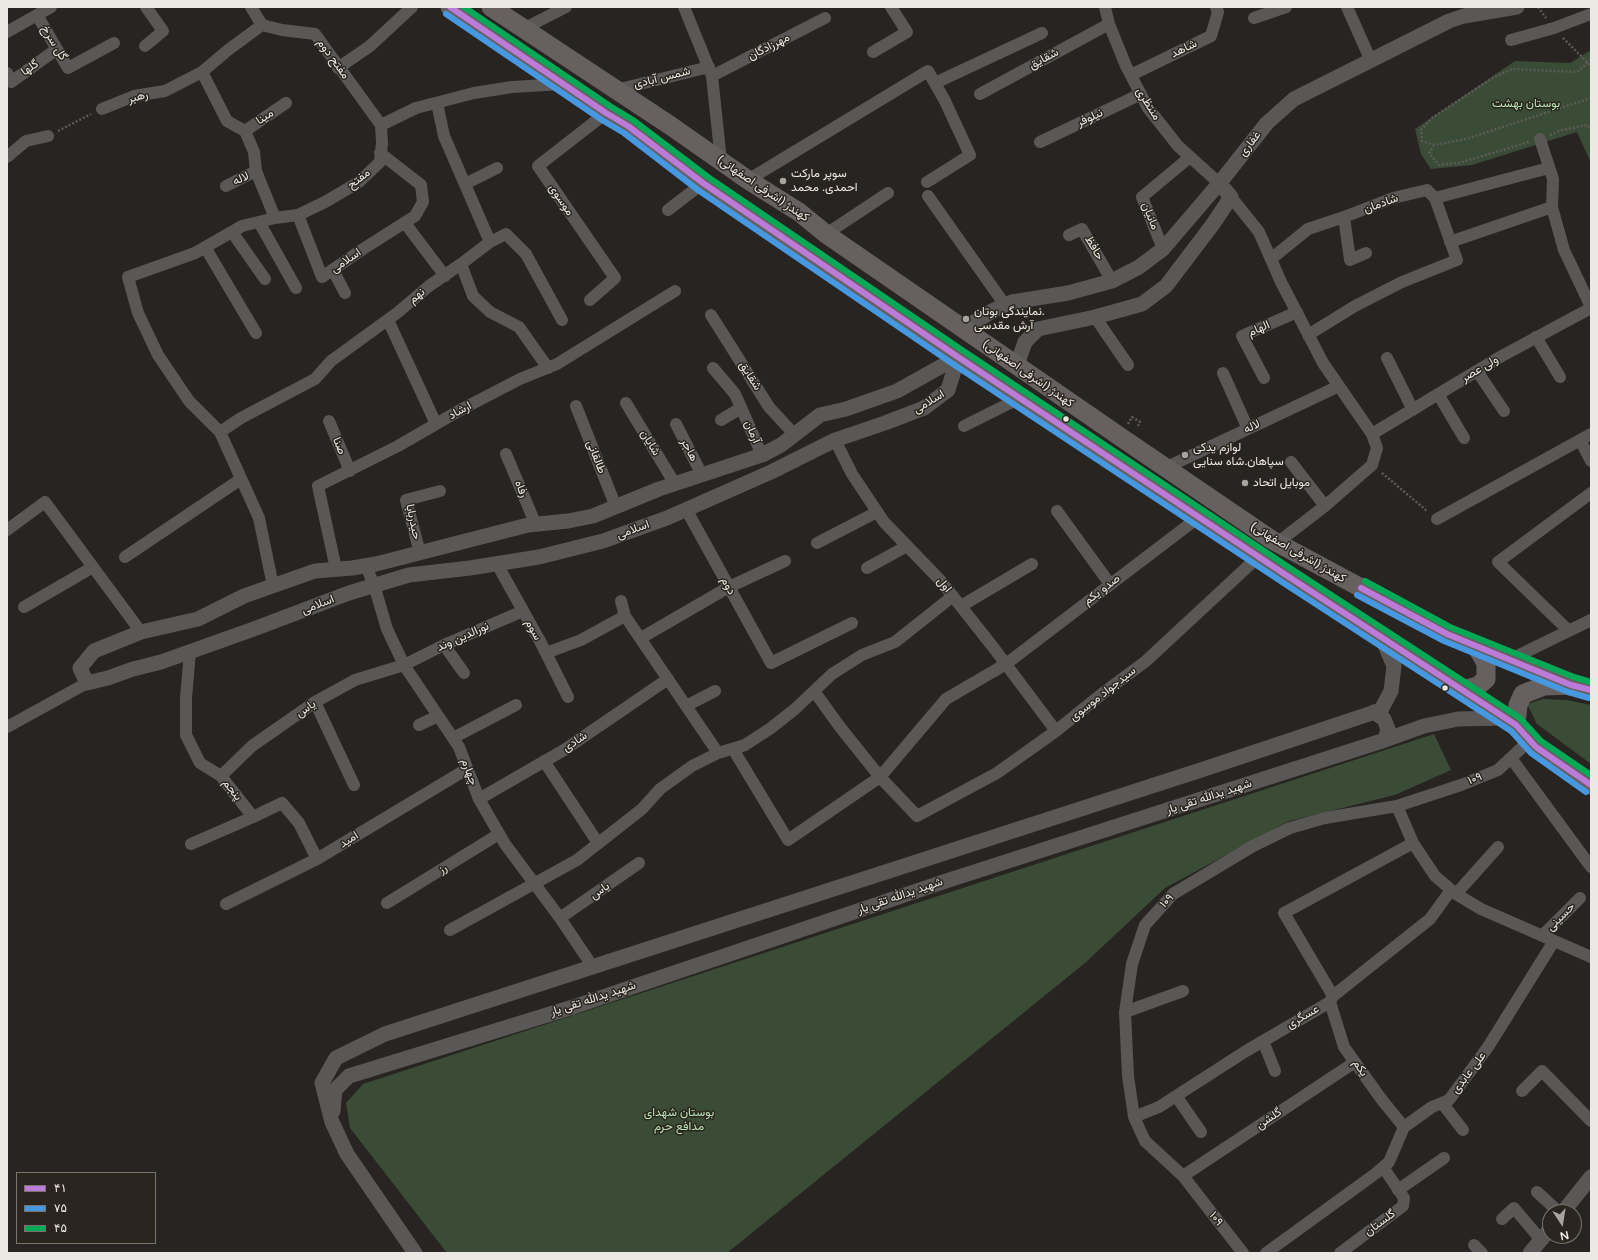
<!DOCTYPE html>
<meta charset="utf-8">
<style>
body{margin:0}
#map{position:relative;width:1598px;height:1260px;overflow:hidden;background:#272421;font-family:"Varela Round",sans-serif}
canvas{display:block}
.frame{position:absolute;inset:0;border:8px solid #ece8e3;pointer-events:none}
.legend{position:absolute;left:16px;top:1172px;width:140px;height:72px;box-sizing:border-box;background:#2a251e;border:1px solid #78736d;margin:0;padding:5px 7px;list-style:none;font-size:12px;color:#ece8e3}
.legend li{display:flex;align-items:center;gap:8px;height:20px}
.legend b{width:20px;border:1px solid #78736d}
.north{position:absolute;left:1542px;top:1204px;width:40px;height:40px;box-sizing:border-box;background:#2a251e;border:1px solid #78736d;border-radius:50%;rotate:168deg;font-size:11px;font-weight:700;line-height:16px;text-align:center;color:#ece8e3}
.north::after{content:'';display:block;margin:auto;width:14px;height:18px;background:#a7a39f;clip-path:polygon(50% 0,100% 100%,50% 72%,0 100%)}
</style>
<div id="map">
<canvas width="1598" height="1260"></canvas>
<div class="frame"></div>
<ul class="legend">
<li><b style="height:5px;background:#bd7bd9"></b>۴۱</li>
<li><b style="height:5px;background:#4699e1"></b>۷۵</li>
<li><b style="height:5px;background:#06aa56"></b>۴۵</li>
</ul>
<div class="north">N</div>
</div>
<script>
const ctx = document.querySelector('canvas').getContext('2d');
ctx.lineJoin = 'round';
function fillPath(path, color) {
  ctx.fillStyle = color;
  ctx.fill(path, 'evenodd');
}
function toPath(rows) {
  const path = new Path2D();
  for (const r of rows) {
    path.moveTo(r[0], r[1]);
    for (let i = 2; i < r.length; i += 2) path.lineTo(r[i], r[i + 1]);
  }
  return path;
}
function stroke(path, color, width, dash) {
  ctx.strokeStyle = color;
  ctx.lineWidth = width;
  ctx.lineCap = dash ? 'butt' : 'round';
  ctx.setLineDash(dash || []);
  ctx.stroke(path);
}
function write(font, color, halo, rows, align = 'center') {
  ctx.font = font + ' "Varela Round",Vazirmatn,sans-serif';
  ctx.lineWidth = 3;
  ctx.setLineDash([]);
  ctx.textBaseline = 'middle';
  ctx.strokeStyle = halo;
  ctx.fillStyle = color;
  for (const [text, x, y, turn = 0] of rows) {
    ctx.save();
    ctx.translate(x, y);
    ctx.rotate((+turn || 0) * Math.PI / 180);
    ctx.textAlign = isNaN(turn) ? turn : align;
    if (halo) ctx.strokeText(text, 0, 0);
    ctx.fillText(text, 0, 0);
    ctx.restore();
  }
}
fillPath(toPath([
 [1591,50,1591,163,1577,132,1472,165,1431,169,1421,154,1415,129,1515,61,1570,63],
 [1543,699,1567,700,1591,705,1591,764,1537,724,1527,704],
 [1434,734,1451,770,1395,795,1289,821,1165,888,1085,963,727,1253,447,1253,350,1128,346,1103,363,1084]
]), '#3a4c36');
stroke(toPath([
 [1538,7,1546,18],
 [1563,38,1591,66],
 [1591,60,1577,72,1512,69,1494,77,1432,118,1421,130,1422,141,1434,145,1466,139,1591,98],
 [58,131,91,114],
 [1550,135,1562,130,1587,125,1591,129],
 [1434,145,1429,153,1439,165,1459,163,1529,142],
 [1128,424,1132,417,1140,422,1137,428],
 [1382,473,1427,511]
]), '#5d5b58', 2.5, [2, 2]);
stroke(toPath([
 [251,7,262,25,282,30,315,34,381,125],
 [684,7,712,76,721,161],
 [1105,7,1109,24,1126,66,1148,108,1178,146,1219,183],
 [1347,7,1371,61],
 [37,15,68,68,114,43],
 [1254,18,1286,7],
 [523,29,566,7],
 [7,32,51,7],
 [1511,40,1554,28,1591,14],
 [145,46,163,31,146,7],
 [873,52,907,32,891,7],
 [338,68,370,46,412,7],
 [202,72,227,121,245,131,254,152,256,171,275,218],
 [7,73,11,82,57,49],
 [1131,75,1211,36,1218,12,1216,7],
 [712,76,825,18],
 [935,83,1042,33],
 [616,90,709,67],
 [980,94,1109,24],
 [102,109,134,96,165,91,202,72,228,50,262,25],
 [245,131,286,103],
 [1540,139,1553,179,1552,207,1564,250,1591,307],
 [1040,142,1141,94],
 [7,157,26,141,48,136],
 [748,180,928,71,945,101,970,155,927,182],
 [465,184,497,168],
 [226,186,256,171],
 [928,196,1005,305],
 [1231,197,1259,232,1281,282,1323,363,1372,434,1377,448,1372,465,1325,506,1277,543],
 [1435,198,1549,168],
 [668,210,703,183],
 [298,215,322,277,363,249,415,216,423,202,421,185,380,153],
 [1344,217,1350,260,1366,253],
 [259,222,296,288],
 [405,223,445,276],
 [232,232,265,279],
 [826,234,888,193],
 [1069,235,1082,229,1112,281],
 [490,242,506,234,526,254,562,320],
 [1450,242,1552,207],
 [205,247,256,333],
 [1163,249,1142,197,1190,157],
 [1271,259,1308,229,1344,217,1393,198,1427,190,1435,198,1457,260,1402,282,1355,306,1308,335],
 [461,264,473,296,490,312,519,327,548,368],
 [333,270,345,293],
 [590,300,615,278,538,166,606,113],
 [711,315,769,407,794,434],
 [1095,317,1128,365],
 [388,320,436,424],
 [1536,337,1560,377],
 [1387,358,1413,410],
 [713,368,735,394,762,455],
 [1477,371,1504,411],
 [1223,373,1248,429],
 [1264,378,1242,336,1297,312],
 [1438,394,1464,438],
 [626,403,675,484],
 [576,406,616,507],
 [721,420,741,408],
 [329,421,350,471],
 [676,424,702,475],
 [964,426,1020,398],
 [220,432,241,418,315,379,331,361,397,313,429,286,461,264,490,242,444,136,437,103],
 [1372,434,1500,357,1591,308],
 [835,440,852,474,884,522,940,580,993,647,1056,731],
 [1580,440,1591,461],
 [506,454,536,525],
 [1291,462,1325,506],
 [1165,468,1339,386],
 [686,509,771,663,852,623],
 [1057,511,1110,584],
 [1437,519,1591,434],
 [7,530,45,502,141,632],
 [817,543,877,512],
 [420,553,406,500,440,491],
 [125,557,241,479],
 [497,564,541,643,568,697],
 [366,566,374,585,387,629,404,665,459,747,479,799,505,844,560,918,593,967],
 [867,568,907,546],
 [336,569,318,486,398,446,462,409,520,379,557,364,675,291],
 [273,586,259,518,220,432,189,401,158,355,138,313,128,277,195,253,242,226,275,218,298,215,325,202,359,182,380,162,382,143,381,125,416,108,474,93,512,87,563,84],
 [621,601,625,616,718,753],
 [961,606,1032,564],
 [24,607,93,567],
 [1568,630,1498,562,1591,493],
 [641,638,729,587,785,561],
 [444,645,464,673],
 [190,652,186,698,186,735,200,763,221,776,253,817,282,803,299,823,317,859],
 [546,653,581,640,625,616],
 [1509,660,1591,620],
 [814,691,840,727,880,777,917,816,997,773,1056,731,1103,693,1146,661,1258,557],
 [315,702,354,785],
 [686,706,715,691],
 [419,725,438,716],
 [7,727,87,683],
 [453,738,516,705],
 [733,749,788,840,880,777,946,699,1006,664,1199,517],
 [1511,758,1591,867],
 [544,761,598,843],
 [221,776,252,746,315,702,355,680,404,665,444,645,523,611],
 [479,799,564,750,668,679],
 [1397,806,1413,843,1435,876,1456,894,1481,909,1591,957],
 [191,844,253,817],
 [1456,894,1498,847],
 [387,903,499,834],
 [226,904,317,859,467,769],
 [560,918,639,863],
 [450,930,577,860,642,809,660,789,692,766,718,753,745,745,771,728,795,709,832,674,862,655,895,642,953,596],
 [1542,936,1580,898],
 [1333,996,1284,913,1413,843],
 [1330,1002,1344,1047,1382,1100,1404,1127],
 [1125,1012,1183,991],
 [1263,1041,1275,1071],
 [1522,1091,1542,1071,1591,1121],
 [1176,1096,1201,1132],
 [1442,1103,1463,1130],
 [1134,1117,1159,1107,1246,1051,1330,1002,1333,996,1430,919,1451,890],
 [1183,1176,1355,1062],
 [1398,1190,1444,1158],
 [1537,1192,1559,1212],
 [1502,1219,1514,1208,1541,1240],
 [1474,1245,1482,1253],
 [1243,1253,1183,1176,1145,1141,1134,1117,1128,1076,1125,1012,1132,964,1145,925,1173,894,1253,846,1290,828,1325,818,1397,806,1461,785,1498,770,1530,740],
 [1266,1253,1375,1174,1389,1162,1404,1127,1432,1107,1449,1100,1488,1047,1554,941],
 [1340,1253,1403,1206,1404,1198,1383,1167]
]), '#5a5856', 12);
stroke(toPath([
 [963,329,994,310,1012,302,1068,293,1112,281,1139,267,1163,249,1222,180,1267,123,1294,99,1449,21,1464,16,1517,7],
 [958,357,948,390,924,408,885,423,835,440,771,472,667,518,603,541,539,557,470,568,409,575,349,593,251,630,161,662,133,669,108,678,87,683,80,668,94,651,141,632,198,619,244,596,315,571,352,568,376,564,528,525,568,521,593,516,659,489,762,455,781,445,820,415,846,409,897,391,958,357],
 [1017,365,1025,342,1038,329,1095,317,1142,304,1166,286,1213,224,1231,197,1219,183],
 [1374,712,1384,719,1388,729,1385,740],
 [333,1111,335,1090,349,1076,573,1007,946,881,1385,740,1424,726,1458,719,1505,718],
 [1563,1212,1591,1177],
 [415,1253,347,1154,332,1122,322,1083,336,1058,385,1034,1204,769,1381,710,1391,691,1394,666,1382,638],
 [1530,1253,1550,1229]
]), '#5a5856', 15);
stroke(toPath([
 [450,7,606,113,628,126,703,183,958,357,1289,577,1516,725,1536,747,1591,785],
 [491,7,671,126,748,180,799,212,826,234,1122,438,1272,540,1447,634,1571,685],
 [1463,690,1478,686,1486,679,1486,663,1476,646],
 [1516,725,1518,705,1523,694,1544,686,1571,685,1591,690]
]), '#676061', 19);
stroke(toPath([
 [450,7,606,113,628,126,703,183,958,357,1289,577,1516,725,1536,747,1591,785],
 [1361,588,1447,634,1571,685,1591,690]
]), '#bd7bd9', 6);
stroke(toPath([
 [446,14,602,120,624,133,698,190,953,364,1285,584,1511,731,1531,753,1586,792],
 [1357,595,1444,641,1568,692,1589,698]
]), '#4699e1', 6);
stroke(toPath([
 [464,7,610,106,633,120,708,177,962,350,1293,570,1520,718,1541,741,1591,775],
 [1365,581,1450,627,1574,677,1591,682]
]), '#06aa56', 6);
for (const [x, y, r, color] of [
 [783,181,4,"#a7a39f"],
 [966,319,4,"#a7a39f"],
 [1066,419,3.5,"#ece8e3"],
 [1185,455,4,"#a7a39f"],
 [1245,483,4,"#a7a39f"],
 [1445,688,3.5,"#ece8e3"]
]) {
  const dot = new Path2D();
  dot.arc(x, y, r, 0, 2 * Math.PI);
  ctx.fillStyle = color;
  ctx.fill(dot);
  stroke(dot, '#2a251e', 1.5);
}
write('12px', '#ece8e3', '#2a251e', [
 ["گل سرخ",54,43,59],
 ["مهرزادگان",769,47,-27],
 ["شاهد",1184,49,-26],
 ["مفتح دوم",333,59,54],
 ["شقایق",1044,59,-28],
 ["گلها",30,68,-35],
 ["شمس آبادی",662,78,-14],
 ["رهبر",138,97,-15],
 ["منتظری",1148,104,58],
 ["مینا",265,117,-34],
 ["نیلوفر",1090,118,-25],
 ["غفاری",1250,144,-52],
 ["لاله",241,179,-25],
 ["مفتح",359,179,-38],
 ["کهندژ (اشرفی اصفهانی)",763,189,34],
 ["موسوی",561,200,56],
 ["شادمان",1381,204,-20],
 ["مانیان",1150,216,68],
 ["حافظ",1094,248,60],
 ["اسلامی",346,261,-34],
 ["نهم",417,296,-40],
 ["الهام",1259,329,-24],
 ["ولی عصر",1480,369,-31],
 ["کهندژ (اشرفی اصفهانی)",1028,374,35],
 ["شقایق",750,376,58],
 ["اسلامی",929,402,-31],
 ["ارشاد",460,411,-29],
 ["لاله",1252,427,-25],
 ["آرمان",752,432,66],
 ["شایان",650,443,59],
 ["صنا",339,446,67],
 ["هاجر",689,450,63],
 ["طالقانی",596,457,69],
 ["رفاه",521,489,67],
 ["حیدربابا",413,522,78],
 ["اسلامی",633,530,-20],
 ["کهندژ (اشرفی اصفهانی)",1298,553,30],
 ["اول",944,585,50],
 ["دوم",728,586,61],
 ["صدو یکم",1102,590,-37],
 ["اسلامی",318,605,-21],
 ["سوم",533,630,61],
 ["نورالدین وند",463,637,-24],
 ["سیدجواد موسوی",1103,694,-38],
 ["یاس",306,709,-34],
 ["شادی",575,742,-34],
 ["چهارم",469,772,69],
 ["۱۰۹",1475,779,-22],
 ["پنجم",232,790,52],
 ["شهید یدالله تقی یار",1209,797,-18],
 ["امید",349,840,-32],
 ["رز",443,869,-32],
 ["یاس",600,891,-35],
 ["شهید یدالله تقی یار",900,896,-19],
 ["۱۰۹",1167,901,-47],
 ["حسینی",1561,917,-45],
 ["شهید یدالله تقی یار",593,999,-18],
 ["عسگری",1303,1017,-30],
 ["یکم",1360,1068,55],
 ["علی عابدی",1469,1073,-53],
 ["گلشن",1269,1119,-34],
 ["۱۰۹",1216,1219,52],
 ["گلستان",1380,1223,-36]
]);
write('12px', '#bce6b5', '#2a251e', [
 ["بوستان بهشت",1526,104],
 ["بوستان شهدای",679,1113],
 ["مدافع حرم",679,1127]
]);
write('12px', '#ece8e3', '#2a251e', [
 ["سوپر مارکت",791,174],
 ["احمدی. محمد",791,188],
 ["نمایندگی بوتان.",974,312],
 ["آرش مقدسی",974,326],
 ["لوازم یدکی",1193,448],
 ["سپاهان.شاه سنایی",1193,462],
 ["موبایل اتحاد",1253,483]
], 'left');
</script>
